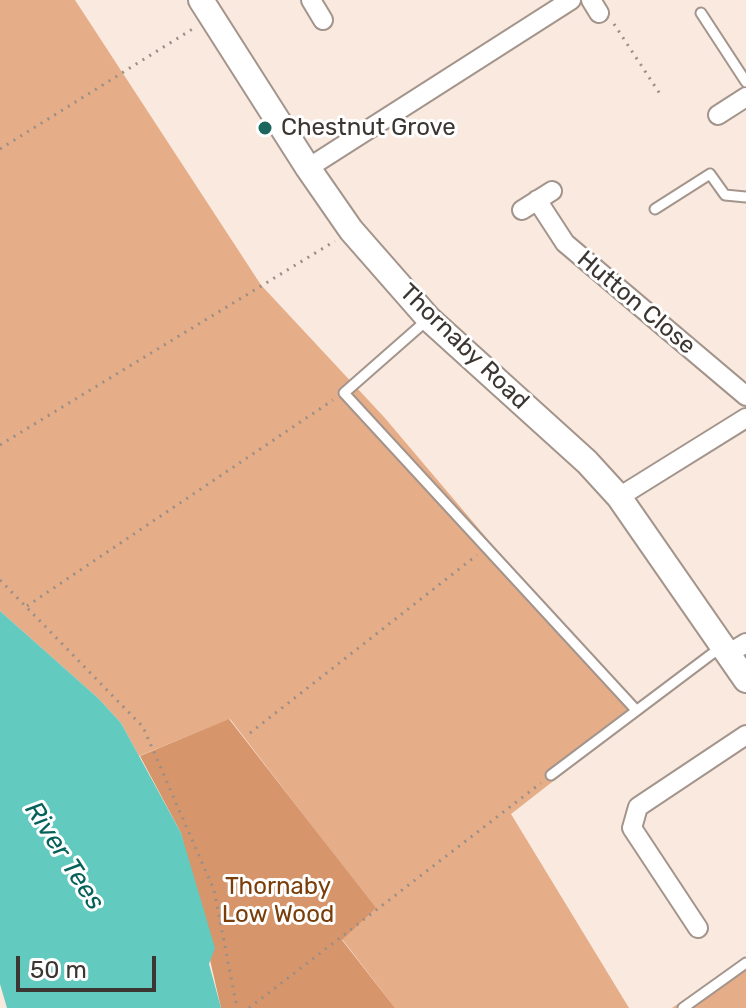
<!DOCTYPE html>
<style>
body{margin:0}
#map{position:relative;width:746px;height:1008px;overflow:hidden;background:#f9e9de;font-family:Rubik,sans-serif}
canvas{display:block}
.scale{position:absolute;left:16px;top:956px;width:140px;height:36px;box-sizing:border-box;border:4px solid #3c3632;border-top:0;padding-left:10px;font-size:24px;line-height:28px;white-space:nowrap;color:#3c3632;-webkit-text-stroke:6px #fff;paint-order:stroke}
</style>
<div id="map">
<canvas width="746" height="1008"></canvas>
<div class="scale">50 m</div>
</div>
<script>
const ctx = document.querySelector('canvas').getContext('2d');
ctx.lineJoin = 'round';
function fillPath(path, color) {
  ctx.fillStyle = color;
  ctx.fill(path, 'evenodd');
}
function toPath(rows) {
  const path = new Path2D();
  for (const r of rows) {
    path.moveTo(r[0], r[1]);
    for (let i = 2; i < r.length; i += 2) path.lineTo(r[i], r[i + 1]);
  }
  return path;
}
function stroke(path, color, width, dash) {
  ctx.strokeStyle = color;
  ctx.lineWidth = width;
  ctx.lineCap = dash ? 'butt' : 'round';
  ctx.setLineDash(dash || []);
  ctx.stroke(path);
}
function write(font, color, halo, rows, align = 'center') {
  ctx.font = font + ' Rubik,sans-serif';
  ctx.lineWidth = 6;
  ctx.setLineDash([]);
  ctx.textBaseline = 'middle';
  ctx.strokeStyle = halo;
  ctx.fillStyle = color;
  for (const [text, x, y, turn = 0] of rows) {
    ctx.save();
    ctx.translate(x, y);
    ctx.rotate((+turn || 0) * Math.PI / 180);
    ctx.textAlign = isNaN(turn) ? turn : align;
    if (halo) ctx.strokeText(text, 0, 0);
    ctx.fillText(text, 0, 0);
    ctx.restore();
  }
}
fillPath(toPath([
 [0,0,75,0,261,285,384,417,501,555,642,712,511,814,629,1008,395,1008,342,939,375,908,230,719,139,756,121,723,98,698,0,611],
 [746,957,746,1008,672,1008]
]), '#e6ad89');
fillPath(toPath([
 [229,719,376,908,342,940,395,1008,221,1008,181,833,140,756]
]), '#d6956a');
fillPath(toPath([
 [0,611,98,698,121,723,181,833,215,948,209,964,221,1008,7,1008,0,984]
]), '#63cabf');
const service = toPath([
 [701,13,746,82],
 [655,209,710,174,725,195,746,197],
 [426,321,344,393,636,710],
 [551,775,721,647],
 [683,1008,746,963]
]);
const minor = toPath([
 [311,0,323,20],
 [591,0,599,13],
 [718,115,746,97],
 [308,168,571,0],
 [537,200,565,243,746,396],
 [522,210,552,191],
 [619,497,746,418],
 [728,654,746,643],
 [698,928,632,828,638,807,746,735]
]);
const tertiary = toPath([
 [201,0,308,168,351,230,429,319,587,462,619,497,746,680]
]);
stroke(service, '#a4958c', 13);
stroke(minor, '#a4958c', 22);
stroke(tertiary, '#a4958c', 28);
stroke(toPath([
 [614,24,662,97],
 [0,149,194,28],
 [0,445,335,241],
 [0,580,143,727,214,890,237,1008],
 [27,606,333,400],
 [250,733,477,555],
 [249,1008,541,783]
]), '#9a8f87', 3, [2, 6]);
stroke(service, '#fff', 9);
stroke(minor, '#fff', 18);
stroke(tertiary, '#fff', 24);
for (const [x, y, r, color] of [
 [265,128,8,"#1b665f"]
]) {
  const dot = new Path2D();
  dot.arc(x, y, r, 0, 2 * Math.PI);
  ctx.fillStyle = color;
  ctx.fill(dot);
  stroke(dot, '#fff', 3);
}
write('24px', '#3c3632', '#fff', [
 ["Chestnut Grove",281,128]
], 'left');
write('24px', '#3c3632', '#fff', [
 ["Hutton Close",636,303,40],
 ["Thornaby Road",464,347,44]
]);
write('24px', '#7a3e0a', '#fff', [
 ["Thornaby",278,887],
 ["Low Wood",278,915]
]);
write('italic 26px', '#05625b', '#fff', [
 ["River Tees",64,856,57]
]);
</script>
